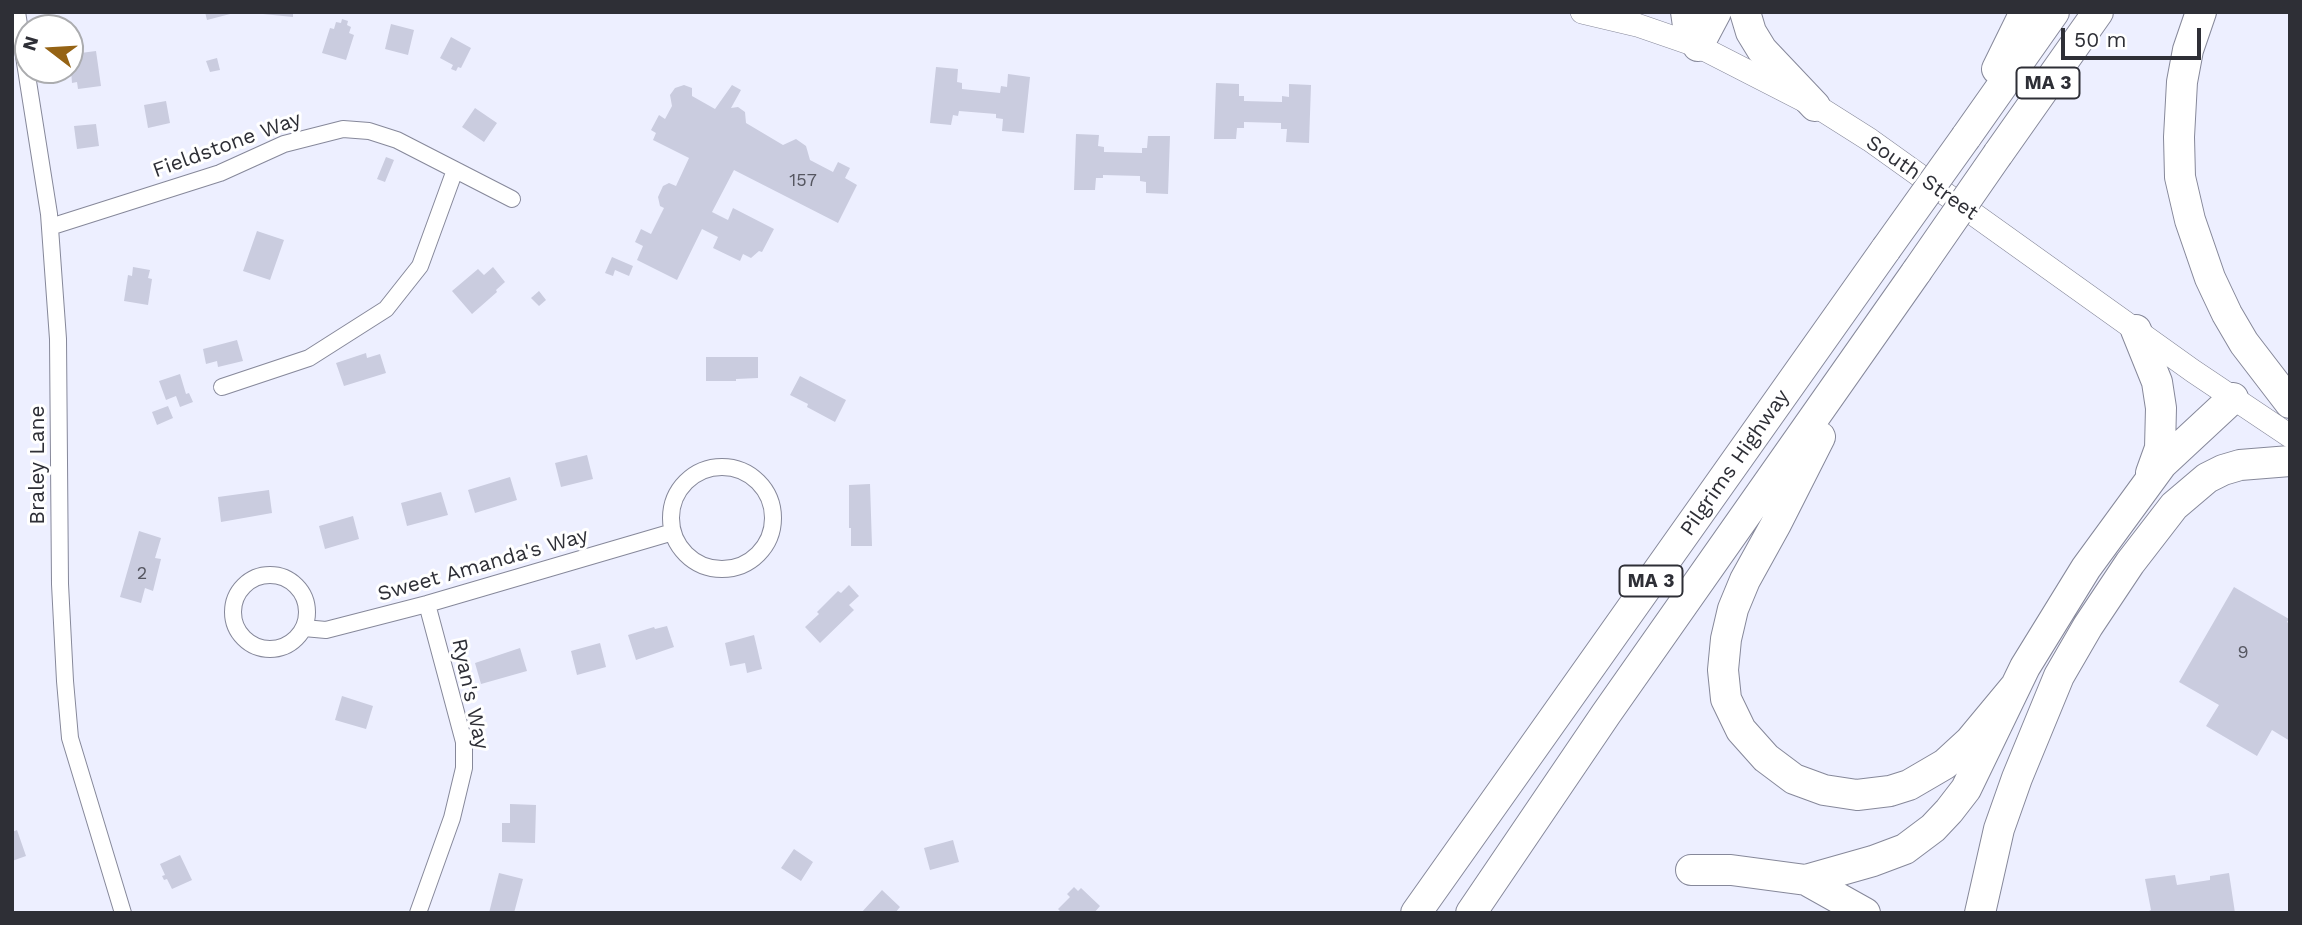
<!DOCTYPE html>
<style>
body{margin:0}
#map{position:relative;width:2302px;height:925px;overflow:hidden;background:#edefff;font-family:"Work Sans",sans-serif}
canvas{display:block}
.frame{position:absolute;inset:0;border:14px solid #2e2f36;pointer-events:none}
.north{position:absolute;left:14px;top:14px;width:70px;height:70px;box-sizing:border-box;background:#fff;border:2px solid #abacaf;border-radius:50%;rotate:287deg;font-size:19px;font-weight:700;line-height:28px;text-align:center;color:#2e2f36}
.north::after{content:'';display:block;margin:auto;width:24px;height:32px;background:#956314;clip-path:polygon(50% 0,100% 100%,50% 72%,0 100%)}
.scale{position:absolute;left:2061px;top:28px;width:140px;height:32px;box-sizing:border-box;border:4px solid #2e2f36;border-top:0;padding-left:9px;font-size:21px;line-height:24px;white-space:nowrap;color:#2e2f36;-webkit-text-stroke:5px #fff;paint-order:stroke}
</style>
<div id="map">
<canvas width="2302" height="925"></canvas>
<div class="frame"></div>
<div class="north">N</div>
<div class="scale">50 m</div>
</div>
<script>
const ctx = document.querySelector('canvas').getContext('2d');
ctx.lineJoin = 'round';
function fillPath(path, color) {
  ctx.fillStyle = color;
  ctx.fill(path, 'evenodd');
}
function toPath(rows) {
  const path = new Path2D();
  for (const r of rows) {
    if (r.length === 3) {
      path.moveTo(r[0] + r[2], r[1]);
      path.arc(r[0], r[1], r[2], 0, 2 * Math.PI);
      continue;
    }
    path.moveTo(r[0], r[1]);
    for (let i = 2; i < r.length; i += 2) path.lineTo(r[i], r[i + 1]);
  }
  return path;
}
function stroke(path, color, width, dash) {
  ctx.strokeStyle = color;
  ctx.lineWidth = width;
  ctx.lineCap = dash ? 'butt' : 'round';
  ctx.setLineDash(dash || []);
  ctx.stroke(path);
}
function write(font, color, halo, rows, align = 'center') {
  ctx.font = font + ' "Work Sans",sans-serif';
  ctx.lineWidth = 6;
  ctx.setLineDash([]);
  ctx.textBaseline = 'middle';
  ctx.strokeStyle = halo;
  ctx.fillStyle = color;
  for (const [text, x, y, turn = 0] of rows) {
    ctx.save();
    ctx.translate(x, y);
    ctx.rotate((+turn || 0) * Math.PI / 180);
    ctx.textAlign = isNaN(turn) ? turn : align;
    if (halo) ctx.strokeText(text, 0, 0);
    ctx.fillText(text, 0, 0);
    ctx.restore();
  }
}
fillPath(toPath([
 [205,12,234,12,234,13,207,20],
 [264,12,293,12,293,17,263,14],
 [342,19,348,21,347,25,351,27,349,33,354,35,346,60,322,53,330,28,334,29,336,22,341,23],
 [391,24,414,30,408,55,385,49],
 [451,37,471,48,461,68,458,67,456,71,451,69,453,65,440,58],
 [96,51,101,86,78,89,77,82,72,83,71,70,75,69,73,54],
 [217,58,220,70,210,72,206,61],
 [936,67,958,69,957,82,962,83,962,89,1000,93,1001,86,1007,87,1008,74,1030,77,1024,133,1002,131,1003,119,996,118,996,114,959,111,958,116,953,115,951,125,930,123],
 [1216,83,1239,84,1239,96,1244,96,1244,101,1282,102,1282,96,1289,97,1289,84,1311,85,1309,143,1286,142,1287,129,1281,129,1281,123,1244,122,1244,128,1237,128,1236,139,1214,139],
 [684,85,692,88,692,96,715,109,732,85,741,90,731,108,738,107,745,112,746,123,783,145,796,139,806,146,810,160,833,172,838,162,850,168,845,178,857,185,838,223,734,170,712,212,728,220,733,208,774,229,762,252,759,251,751,258,743,254,740,261,713,248,718,237,702,229,677,280,637,260,643,246,635,242,641,229,651,234,664,208,660,206,658,197,663,186,669,183,676,186,689,158,653,140,656,133,651,130,659,115,665,119,672,106,670,95,675,88],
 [166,101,170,123,148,128,144,105],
 [475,108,497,123,484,142,462,127],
 [96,124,99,146,77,149,74,126],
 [1076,134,1099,135,1098,146,1104,147,1104,152,1142,153,1142,148,1147,148,1148,136,1170,136,1168,194,1146,193,1146,182,1140,181,1140,176,1103,175,1103,178,1096,178,1095,190,1074,190],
 [386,157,394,160,385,182,377,179],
 [257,231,284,240,270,280,243,271],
 [612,257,633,266,629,276,615,270,613,276,605,273],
 [133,267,150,270,148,278,152,279,148,305,124,301,128,275,132,276],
 [493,267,505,282,496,290,497,292,472,314,452,291,478,269,484,275],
 [539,291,546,300,539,306,531,298],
 [237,340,243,361,218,367,217,361,206,364,203,349],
 [366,353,367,358,380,354,386,373,344,386,336,363],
 [706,357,758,357,758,378,736,379,736,381,706,381],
 [180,374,186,394,189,393,193,402,180,407,176,396,166,400,159,381],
 [800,376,846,400,835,422,807,407,808,404,790,395],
 [168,406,173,418,157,425,152,412],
 [587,455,593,479,561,487,555,463],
 [510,477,517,500,475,513,468,490],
 [870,484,872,546,851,546,851,528,849,528,849,485],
 [269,490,272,513,221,522,218,497],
 [441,492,448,515,407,526,401,503],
 [353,516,359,539,325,549,319,526],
 [139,531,161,538,155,558,161,559,153,591,145,588,141,603,120,597],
 [849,585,859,596,849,605,854,610,820,643,805,627,819,614,817,612,838,591,841,593],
 [2234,587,2289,619,2287,622,2290,624,2290,741,2272,730,2257,756,2206,726,2219,705,2179,682],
 [667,626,674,647,636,660,628,635,654,627,655,629],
 [754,635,762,669,747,673,745,663,730,666,725,643],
 [600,643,606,667,577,675,571,651],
 [520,648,527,671,481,684,475,663],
 [342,696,373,706,366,729,335,720],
 [510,804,536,805,535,843,502,842,502,823,510,823],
 [17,830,26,856,12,861,12,832],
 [953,840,959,862,930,870,924,848],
 [794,849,813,862,801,881,781,868],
 [180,855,192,880,172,889,167,879,164,880,162,876,165,875,160,864],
 [499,873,523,879,514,913,489,913],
 [2229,873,2235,913,2145,913,2151,910,2145,879,2175,875,2177,885,2210,880,2210,876],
 [1074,887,1078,891,1081,888,1100,906,1094,913,1062,913,1058,909,1070,897,1067,894],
 [882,890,900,907,895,913,861,913]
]), '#caccdf');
const street = toPath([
 [17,12,49,214,58,339,60,584,65,681,70,738,123,913],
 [50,227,220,173,284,144,343,129,369,131,397,140,512,199],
 [222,387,309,358,386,309,420,266,455,170],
 [722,518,51],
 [270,612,37],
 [304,628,326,630,427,604,673,532],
 [418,913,452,818,464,768,464,742,427,604]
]);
const secondary = toPath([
 [1582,12,1637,25,1698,46,1821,109,1870,140,2193,371,2290,436]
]);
const highway = toPath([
 [1686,12,1688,26,1698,46],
 [1745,12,1751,32,1762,50,1815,106],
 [2201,12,2188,50,2182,82,2179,137,2180,177,2190,220,2210,278,2227,314,2244,343,2290,403],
 [1698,46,1716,12],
 [1997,69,2025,12],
 [1966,137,2054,12],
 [1998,154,2098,12],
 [2136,330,2157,382,2161,408,2160,448,2151,473],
 [1820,437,1776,524,1745,580,1733,609,1726,639,1723,670,1726,699,1741,730,1766,758,1794,779,1824,790,1857,795,1890,791,1909,785,1945,764,1970,741,2014,688],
 [1691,870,1731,870,1806,880,1865,913],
 [1806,880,1873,861,1905,849,1933,828,1949,811,1966,789,2025,667,2086,568,2162,464,2233,398],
 [1416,913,1886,249],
 [1471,913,1606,714,1917,271],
 [1980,913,1999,829,2017,778,2059,676,2088,626,2130,563,2174,506,2207,478,2223,470,2240,465,2290,461]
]);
stroke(street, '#86889a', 18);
stroke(secondary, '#86889a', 24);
stroke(highway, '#86889a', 32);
stroke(street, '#fff', 16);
stroke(secondary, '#fff', 23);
stroke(highway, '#fff', 30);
const highwayBridge = toPath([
 [1886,249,1966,137],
 [1917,271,1998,154]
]);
stroke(highwayBridge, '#86889a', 32, []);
stroke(highwayBridge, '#fff', 30);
write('18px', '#555660', null, [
 ["157",803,181],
 ["2",142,574],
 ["9",2243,653]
]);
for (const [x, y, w] of [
 [2048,83,63],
 [1651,581,63]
]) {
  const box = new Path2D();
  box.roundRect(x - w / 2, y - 15.5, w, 31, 5);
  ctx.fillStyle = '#fff';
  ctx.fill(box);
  stroke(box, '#2e2f36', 2);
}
write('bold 19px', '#2e2f36', null, [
 ["MA 3",2048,83],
 ["MA 3",1651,581]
]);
write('21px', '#2e2f36', '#fff', [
 ["Fieldstone Way",227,145,-20],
 ["South Street",1922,178,35],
 ["Pilgrims Highway",1735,463,-55],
 ["Braley Lane",38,465,-90],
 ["Sweet Amanda's Way",483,565,-16],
 ["Ryan's Way",470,694,78]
]);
</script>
